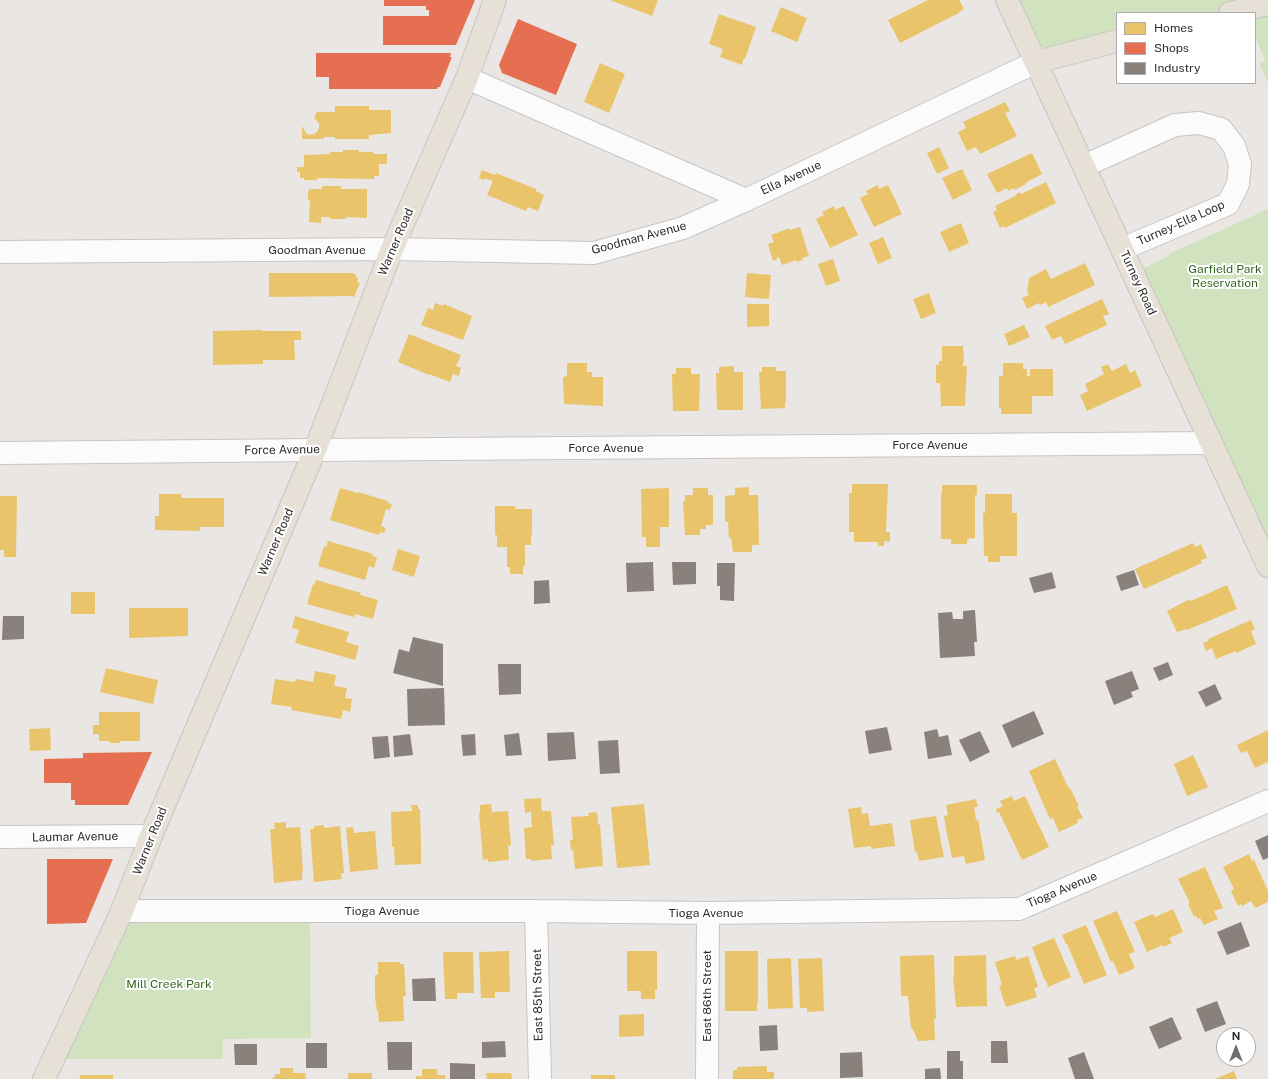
<!DOCTYPE html>
<style>
body{margin:0}
#map{position:relative;width:1268px;height:1079px;overflow:hidden;background:#eae6e3;font-family:"Public Sans",sans-serif}
canvas{display:block}
.legend{position:absolute;left:1116px;top:12px;width:140px;height:72px;box-sizing:border-box;background:#fff;border:1px solid #ababab;margin:0;padding:5px 7px;list-style:none;font-size:12px;color:#2d2d2d}
.legend li{display:flex;align-items:center;gap:8px;height:20px}
.legend b{width:20px;border:1px solid #ababab}
.north{position:absolute;left:1216px;top:1027px;width:40px;height:40px;box-sizing:border-box;background:#fff;border:1px solid #ababab;border-radius:50%;rotate:0deg;font-size:11px;font-weight:700;line-height:16px;text-align:center;color:#2d2d2d}
.north::after{content:'';display:block;margin:auto;width:14px;height:18px;background:#6f6e6d;clip-path:polygon(50% 0,100% 100%,50% 72%,0 100%)}
</style>
<div id="map">
<canvas width="1268" height="1079"></canvas>
<ul class="legend">
<li><b style="height:11px;background:#e9c46a"></b>Homes</li>
<li><b style="height:11px;background:#e76f51"></b>Shops</li>
<li><b style="height:11px;background:#8a817c"></b>Industry</li>
</ul>
<div class="north">N</div>
</div>
<script>
const ctx = document.querySelector('canvas').getContext('2d');
ctx.lineJoin = 'round';
function fillPath(path, color) {
  ctx.fillStyle = color;
  ctx.fill(path, 'evenodd');
}
function toPath(rows) {
  const path = new Path2D();
  for (const r of rows) {
    path.moveTo(r[0], r[1]);
    for (let i = 2; i < r.length; i += 2) path.lineTo(r[i], r[i + 1]);
  }
  return path;
}
function stroke(path, color, width, dash) {
  ctx.strokeStyle = color;
  ctx.lineWidth = width;
  ctx.lineCap = dash ? 'butt' : 'round';
  ctx.setLineDash(dash || []);
  ctx.stroke(path);
}
function write(font, color, halo, rows, align = 'center') {
  ctx.font = font + ' "Public Sans",sans-serif';
  ctx.lineWidth = 4;
  ctx.setLineDash([]);
  ctx.textBaseline = 'middle';
  ctx.strokeStyle = halo;
  ctx.fillStyle = color;
  for (const [text, x, y, turn = 0] of rows) {
    ctx.save();
    ctx.translate(x, y);
    ctx.rotate((+turn || 0) * Math.PI / 180);
    ctx.textAlign = isNaN(turn) ? turn : align;
    if (halo) ctx.strokeText(text, 0, 0);
    ctx.fillText(text, 0, 0);
    ctx.restore();
  }
}
fillPath(toPath([
 [1007,0,1268,0,1268,82,1259,63,1265,61,1255,35,1255,13,1117,13,1117,41,1036,62],
 [1268,209,1268,566,1133,273,1169,256,1169,254],
 [122,911,310,911,311,1038,223,1039,223,1059,53,1059]
]), '#d1e2bf');
fillPath(toPath([
 [610,0,658,0,652,16],
 [928,0,959,0,964,9,959,12,959,13,900,43,888,20],
 [781,7,807,18,797,42,771,31],
 [719,14,756,27,745,59,744,58,742,65,720,57,723,49,709,44],
 [600,63,625,74,609,113,584,102],
 [1005,102,1010,111,1005,113,1017,136,980,154,976,147,967,151,958,132,966,128,963,122],
 [335,106,369,106,369,110,391,110,391,133,369,135,369,139,335,139,335,137,324,137,324,139,302,139,302,126,306,133,309,135,314,134,317,132,319,128,319,123,314,118,317,112,335,112],
 [939,147,949,168,937,174,927,153],
 [343,150,359,150,359,152,373,152,373,154,387,154,387,164,379,164,379,176,374,176,374,179,317,178,317,180,304,180,304,178,300,178,300,172,297,172,297,167,304,167,304,155,330,154,330,152,343,152],
 [1032,153,1042,174,1025,183,1026,184,1015,190,1014,188,1008,191,1007,188,997,193,987,174],
 [962,169,972,190,953,200,942,178],
 [482,170,495,175,496,173,536,189,536,191,544,195,538,211,528,207,526,211,487,195,493,181,485,178,484,180,479,178],
 [1046,182,1056,203,1005,228,1004,226,1000,228,993,212,997,210,995,206,1015,196,1015,195,1020,192,1021,194],
 [878,185,879,189,888,185,902,214,874,227,860,198,868,194,866,191],
 [322,186,341,186,341,189,367,189,367,218,346,217,346,219,330,219,330,217,321,217,321,223,309,222,310,200,308,200,308,191,309,191,309,189,322,189],
 [834,206,835,210,844,206,858,235,830,248,816,219,824,215,822,212],
 [961,223,969,243,949,252,940,232],
 [800,227,809,256,802,258,803,260,797,262,796,260,782,265,779,257,776,258,777,260,773,261,768,244,774,242,771,235,790,228,790,230],
 [883,237,892,258,878,264,869,243],
 [833,259,840,281,826,286,818,264],
 [1085,263,1095,285,1048,307,1046,302,1040,305,1039,303,1027,309,1022,298,1029,295,1027,292,1029,278,1046,269,1051,279],
 [269,273,354,273,358,279,357,282,360,283,354,297,351,296,269,297],
 [747,273,771,275,769,299,745,297],
 [929,293,936,313,921,319,913,299],
 [1102,299,1109,314,1103,316,1107,325,1065,344,1061,336,1052,340,1045,326],
 [435,303,443,306,444,304,472,316,463,340,421,325,428,308,433,310],
 [747,304,769,304,769,326,747,327],
 [1024,325,1030,337,1009,346,1004,334],
 [262,330,262,331,301,331,301,340,294,340,295,360,263,360,263,364,213,365,213,331],
 [409,334,461,355,456,366,461,368,459,376,453,374,450,382,429,374,429,375,398,362],
 [942,346,963,346,964,362,963,362,963,366,967,366,965,406,941,406,940,383,936,383,936,365,939,365,939,361,942,361],
 [567,363,587,363,587,372,592,372,592,377,603,377,603,406,564,404,563,377,567,376],
 [1003,363,1023,363,1023,369,1027,369,1027,376,1030,376,1030,369,1053,369,1053,396,1032,396,1032,414,1001,414,1001,408,999,408,999,376,1003,376],
 [1108,364,1112,371,1126,364,1130,373,1135,370,1142,386,1087,411,1080,395,1088,391,1085,384,1104,374,1101,367],
 [734,366,734,372,743,372,743,410,717,410,716,373,719,373,719,367],
 [762,367,776,367,776,371,786,371,786,402,785,402,785,408,761,409,759,372,762,372],
 [676,368,691,368,691,374,700,374,699,411,673,411,672,374,676,374],
 [852,484,888,484,886,532,890,532,890,542,884,541,884,546,878,546,878,542,854,542,854,532,849,532,849,493,852,493],
 [942,485,977,485,977,495,975,495,975,538,967,539,967,544,951,544,951,539,941,539,941,493,942,493],
 [749,487,749,495,758,495,759,545,752,545,752,552,733,552,731,538,729,538,728,522,725,522,725,496,735,495,735,488],
 [340,488,357,493,358,492,388,501,388,503,392,504,390,510,386,509,381,526,386,528,384,533,380,532,379,535,330,520],
 [669,488,669,527,660,527,660,547,646,547,646,537,642,537,641,489],
 [693,488,708,488,708,495,713,495,713,525,706,525,706,529,700,529,700,535,685,535,683,501,685,501,685,495,693,495],
 [159,494,181,494,181,498,224,498,224,527,200,527,200,531,155,530,155,516,159,516],
 [985,494,1012,494,1012,513,1017,513,1017,556,1000,556,1000,562,988,562,988,556,984,556,983,513,985,513],
 [0,496,17,496,16,557,4,557,4,550,0,550],
 [495,506,515,506,515,509,532,509,532,535,531,535,531,545,525,545,525,566,523,566,523,574,510,574,510,567,507,567,507,547,497,547,497,535,495,535],
 [328,541,373,554,372,556,377,557,374,568,369,566,365,580,318,566,324,546,326,547],
 [1193,543,1195,547,1201,544,1207,558,1201,560,1202,563,1144,589,1135,569],
 [398,549,420,556,414,577,392,570],
 [316,580,361,593,360,595,378,600,373,619,355,614,354,617,307,604,313,584,314,585],
 [1227,585,1237,609,1187,630,1186,629,1177,632,1167,611,1190,599,1191,601],
 [71,592,95,592,95,614,71,614],
 [129,608,188,608,188,636,129,638],
 [295,616,349,632,346,642,359,646,355,660,295,643,299,630,292,628],
 [1251,620,1255,629,1251,631,1256,644,1236,653,1236,651,1216,659,1212,648,1206,651,1203,643,1209,641,1208,639],
 [106,668,158,680,153,704,100,692],
 [315,671,336,675,334,686,347,688,345,698,352,699,350,712,343,710,341,719,291,710,292,707,271,704,275,679,295,682,296,679,313,682],
 [99,712,140,712,140,741,120,741,120,743,110,743,110,741,99,741,99,734,93,734,93,725,99,725],
 [50,728,51,750,30,751,29,729],
 [1268,730,1268,762,1255,768,1247,751,1241,753,1237,745],
 [1193,755,1208,787,1187,796,1174,764],
 [1055,759,1069,789,1070,788,1079,806,1077,807,1083,818,1077,820,1078,823,1059,832,1053,818,1050,819,1029,771],
 [1012,796,1014,801,1025,796,1049,847,1022,860,999,812,997,813,996,809,1003,806,1000,801],
 [541,798,542,811,551,811,554,845,551,845,552,859,531,861,531,859,526,859,524,828,532,827,531,812,525,813,524,799],
 [976,799,978,807,974,807,976,820,978,819,985,860,966,864,964,856,952,858,946,829,944,816,948,815,946,805],
 [491,804,492,812,508,811,511,845,508,846,509,860,488,862,488,859,483,860,479,813,480,813,480,805],
 [644,804,650,865,617,868,611,807],
 [411,805,418,805,418,809,420,809,421,844,421,864,395,865,394,847,392,847,391,812,412,811],
 [861,807,862,814,868,813,870,826,892,823,895,846,871,849,871,846,854,848,848,809],
 [597,812,598,825,600,824,603,866,575,869,573,850,571,850,570,840,573,840,571,817,589,816,588,813],
 [936,816,944,857,919,861,917,852,915,853,910,820],
 [286,822,286,828,300,827,303,873,302,873,302,880,274,883,270,829,275,829,274,823],
 [324,825,324,828,340,826,344,873,341,874,342,879,314,882,310,829,314,829,314,826],
 [353,827,354,833,375,831,378,869,350,872,346,828],
 [1249,854,1252,861,1254,860,1268,891,1268,902,1255,908,1251,901,1242,906,1241,904,1238,906,1231,891,1234,889,1223,867],
 [1205,867,1223,908,1214,911,1218,919,1204,925,1200,918,1198,919,1196,916,1194,917,1188,904,1190,903,1178,879],
 [1173,909,1183,932,1169,938,1172,943,1163,947,1163,945,1147,952,1134,922,1153,914,1155,917],
 [1117,911,1135,952,1129,954,1135,968,1119,975,1113,961,1111,962,1093,921],
 [1086,925,1107,975,1084,984,1067,944,1066,944,1062,935],
 [1054,938,1071,977,1048,987,1046,980,1045,981,1032,947],
 [509,951,510,992,495,992,495,998,481,998,479,952],
 [627,951,657,951,657,990,655,990,655,999,641,999,641,991,627,991],
 [725,951,758,951,758,1004,757,1004,757,1011,725,1011],
 [443,952,473,952,474,993,457,993,457,999,445,999],
 [934,955,936,1019,934,1019,935,1040,918,1041,912,1028,911,1028,908,996,901,996,900,956],
 [986,955,987,1006,956,1007,953,977,954,977,954,956],
 [1015,956,1016,960,1028,956,1038,987,1034,988,1037,997,1006,1007,999,986,1002,985,995,962],
 [791,958,793,1008,768,1009,767,959],
 [822,958,824,1011,807,1012,807,1008,800,1008,798,959],
 [378,962,400,962,400,964,404,964,406,996,403,996,404,1021,379,1022,378,1011,377,1011,375,997,375,975,378,975],
 [644,1014,644,1036,619,1037,619,1015],
 [767,1066,767,1072,774,1072,774,1079,733,1079,733,1070,737,1070,737,1067],
 [280,1068,293,1068,293,1073,305,1073,306,1079,271,1079,275,1077,275,1074,280,1074],
 [422,1069,437,1069,437,1075,445,1075,445,1079,416,1079,416,1076,422,1076],
 [1234,1071,1237,1079,1215,1079],
 [348,1073,372,1073,372,1079,348,1079],
 [486,1073,511,1073,512,1079,487,1079],
 [81,1075,113,1075,113,1079,79,1079],
 [591,1075,615,1075,615,1079,591,1079]
]), '#e9c46a');
fillPath(toPath([
 [384,0,475,0,456,45,383,45,383,16,429,16,429,10,426,10,426,6,384,6],
 [518,19,577,44,556,95,502,73,499,65],
 [316,53,451,53,450,57,452,57,440,87,438,87,437,89,329,89,329,77,316,77],
 [152,752,128,805,75,805,75,800,71,800,71,783,44,783,44,759,83,758,83,753],
 [47,859,113,859,86,923,47,924]
]), '#e76f51');
fillPath(toPath([
 [653,562,654,591,627,592,626,563],
 [672,562,696,562,696,584,673,585],
 [717,563,735,563,734,601,720,600,720,586,717,586],
 [1134,570,1139,585,1121,591,1116,576],
 [1052,572,1056,588,1034,593,1029,578],
 [549,580,550,603,534,604,534,581],
 [975,610,977,642,974,642,975,656,940,658,938,613,952,612,953,619,963,619,963,611],
 [3,616,24,616,24,639,2,640],
 [413,637,443,644,443,686,393,673,399,649,409,652],
 [1168,662,1173,675,1159,681,1153,668],
 [498,664,521,664,521,694,499,695],
 [1132,671,1139,689,1131,692,1133,697,1114,705,1105,681],
 [1215,684,1222,699,1206,707,1198,692],
 [444,688,445,725,408,726,407,689],
 [1034,711,1044,734,1012,748,1002,725],
 [887,727,892,750,869,754,865,731],
 [937,729,939,737,948,735,952,755,928,759,924,732],
 [980,731,990,752,970,762,959,740],
 [574,732,576,759,548,761,547,733],
 [519,733,522,755,506,756,504,735],
 [410,734,413,755,394,757,393,736],
 [475,734,476,755,463,756,461,735],
 [388,736,390,757,374,759,372,737],
 [618,740,620,773,600,774,598,741],
 [1268,835,1268,858,1263,860,1255,841],
 [1241,922,1250,946,1227,955,1217,932],
 [435,978,436,1001,413,1001,412,979],
 [1217,1001,1226,1024,1205,1032,1196,1009],
 [1172,1017,1182,1039,1159,1049,1149,1027],
 [777,1025,778,1050,760,1051,759,1026],
 [505,1041,506,1057,482,1058,482,1042],
 [991,1041,1007,1041,1008,1063,991,1063],
 [387,1042,412,1042,412,1070,388,1070],
 [306,1043,327,1043,327,1068,306,1068],
 [234,1044,257,1044,257,1065,235,1065],
 [947,1051,960,1051,960,1061,963,1061,963,1079,947,1079],
 [862,1052,863,1077,840,1078,840,1053],
 [1084,1052,1094,1079,1075,1079,1068,1058],
 [450,1063,475,1064,475,1079,450,1079],
 [940,1068,941,1079,925,1079,925,1069]
]), '#8a817c');
const minor = toPath([
 [467,78,746,200],
 [1084,166,1175,125,1199,123,1221,129,1234,146,1240,164,1238,184,1228,204,1122,249],
 [0,252,392,249,594,253,683,228,746,200,1036,62],
 [0,453,315,450,1211,443],
 [0,837,151,836],
 [122,911,536,911,708,913,1019,909,1268,801],
 [536,911,540,1079],
 [707,1079,708,913]
]);
const major = toPath([
 [1007,0,1268,566],
 [1230,13,1268,4],
 [1036,62,1117,41],
 [44,1079,122,911,151,836,315,450,392,249,467,78,495,0]
]);
stroke(minor, '#c6c5c5', 24);
stroke(major, '#c6c4c3', 24);
stroke(minor, '#fcfbfb', 22);
stroke(major, '#e6e0d6', 22);
write('12px', '#2d2d2d', '#fff', [
 ["Ella Avenue",791,178,-25],
 ["Turney-Ella Loop",1181,223,-24],
 ["Goodman Avenue",639,238,-15],
 ["Warner Road",396,242,-67],
 ["Goodman Avenue",317,250],
 ["Turney Road",1138,283,65],
 ["Force Avenue",930,445],
 ["Force Avenue",606,448],
 ["Force Avenue",282,450,-1],
 ["Warner Road",276,542,-67],
 ["Laumar Avenue",75,837,-1],
 ["Warner Road",150,841,-68],
 ["Tioga Avenue",1062,890,-23],
 ["Tioga Avenue",382,911],
 ["Tioga Avenue",706,913],
 ["East 85th Street",538,995,-91],
 ["East 86th Street",707,996,-90]
]);
write('12px', '#356620', '#fff', [
 ["Garfield Park",1225,269],
 ["Reservation",1225,283],
 ["Mill Creek Park",169,984]
]);
</script>
